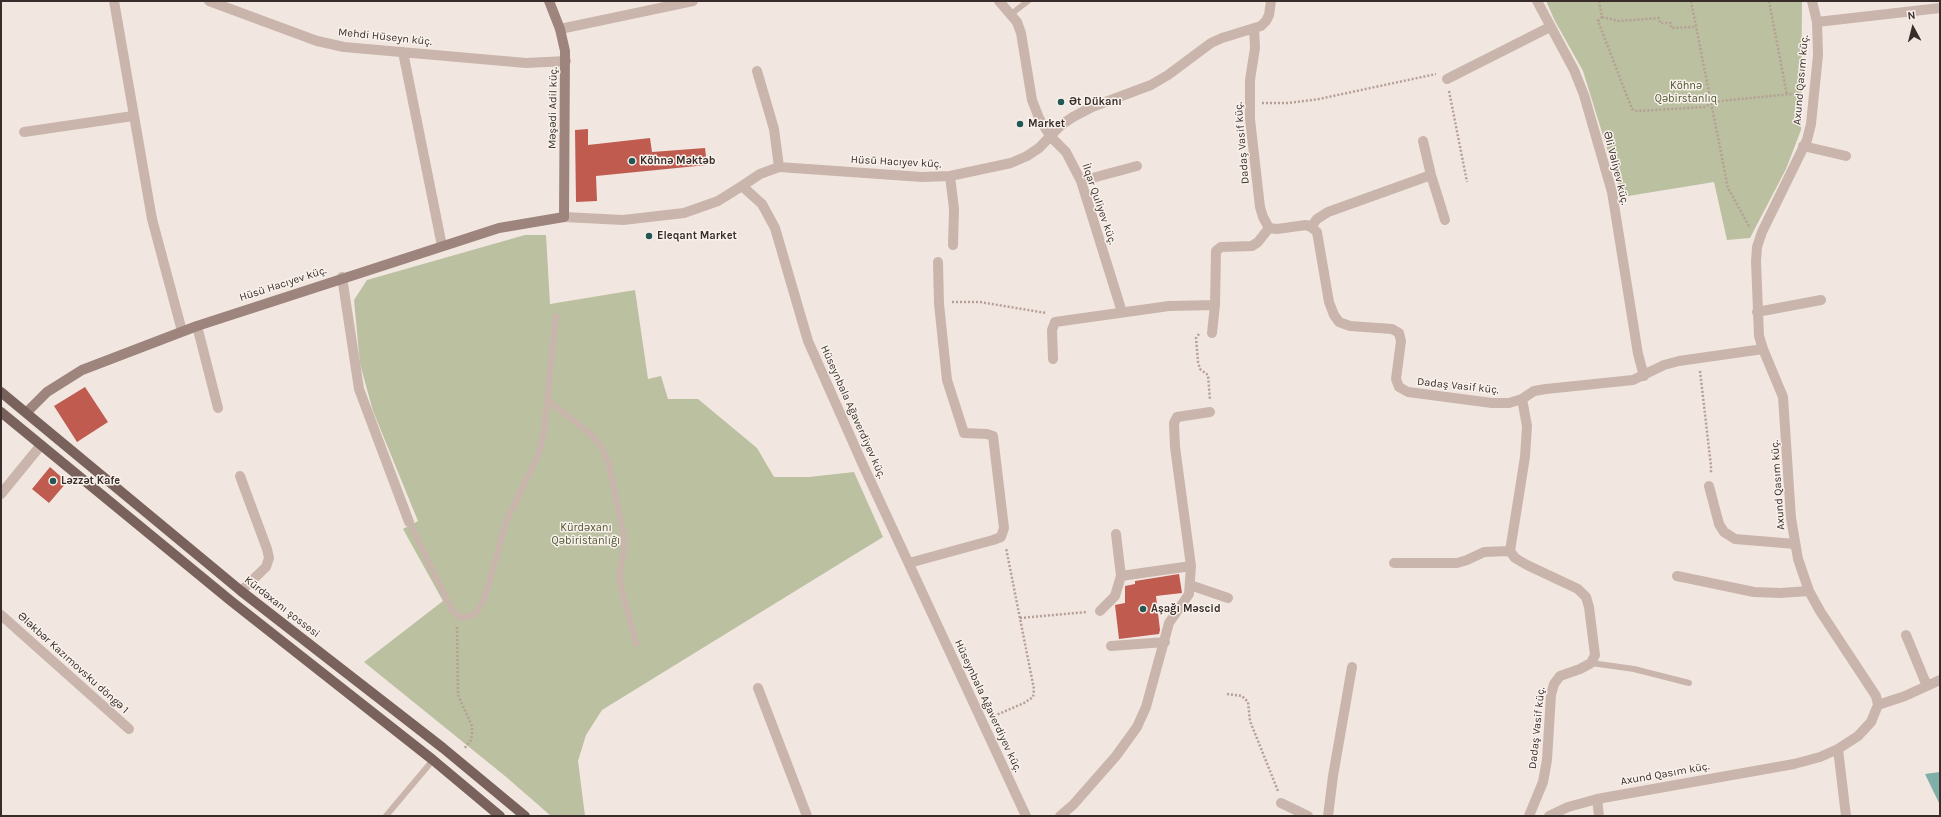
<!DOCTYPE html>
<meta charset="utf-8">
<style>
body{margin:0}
#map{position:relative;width:1941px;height:817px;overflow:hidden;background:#f2e7e0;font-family:Karla,sans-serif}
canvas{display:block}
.frame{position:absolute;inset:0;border:2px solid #382d2a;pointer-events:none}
.north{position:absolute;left:1893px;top:8px;width:40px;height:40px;-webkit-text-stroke:3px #f9f1ec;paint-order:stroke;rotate:353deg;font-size:11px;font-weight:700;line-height:16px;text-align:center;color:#382d2a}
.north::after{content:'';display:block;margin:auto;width:14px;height:18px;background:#382d2a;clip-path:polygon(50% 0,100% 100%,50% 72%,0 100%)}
</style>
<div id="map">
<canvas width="1941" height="817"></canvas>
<div class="frame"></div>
<div class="north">N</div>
</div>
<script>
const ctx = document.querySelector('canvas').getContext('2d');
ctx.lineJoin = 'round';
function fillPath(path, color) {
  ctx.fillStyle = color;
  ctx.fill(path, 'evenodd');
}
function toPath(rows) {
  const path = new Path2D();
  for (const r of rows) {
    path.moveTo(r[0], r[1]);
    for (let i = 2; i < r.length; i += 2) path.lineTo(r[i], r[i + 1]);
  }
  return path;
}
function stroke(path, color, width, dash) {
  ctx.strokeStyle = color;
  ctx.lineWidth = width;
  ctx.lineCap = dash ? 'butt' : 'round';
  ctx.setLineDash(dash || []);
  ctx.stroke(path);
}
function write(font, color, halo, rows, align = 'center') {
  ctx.font = font + ' Karla,sans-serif';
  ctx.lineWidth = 3;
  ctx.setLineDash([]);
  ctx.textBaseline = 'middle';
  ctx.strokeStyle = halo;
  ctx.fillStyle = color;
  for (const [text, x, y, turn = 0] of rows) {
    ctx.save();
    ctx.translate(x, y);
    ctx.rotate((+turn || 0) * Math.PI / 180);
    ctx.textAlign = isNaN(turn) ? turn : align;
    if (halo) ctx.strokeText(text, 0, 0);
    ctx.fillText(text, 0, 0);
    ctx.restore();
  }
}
fillPath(toPath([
 [1546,1,1802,1,1801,130,1786,169,1750,238,1727,240,1714,182,1622,197,1583,71,1555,21],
 [525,235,546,235,550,304,635,290,648,379,661,376,668,399,698,399,757,448,774,477,809,477,854,472,883,537,602,710,586,735,578,761,585,816,551,816,505,776,364,662,443,601,403,529,418,521,373,411,360,364,354,300,367,280]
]), '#bac0a0');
fillPath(toPath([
 [1940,772,1940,805,1925,774]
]), '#80aea9');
fillPath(toPath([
 [588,129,588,145,650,138,652,152,705,148,707,165,596,176,597,201,576,202,575,130],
 [85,387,108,422,77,442,54,406],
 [50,467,67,482,49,503,32,489],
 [1179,574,1182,593,1156,596,1160,630,1159,634,1119,639,1115,605,1125,603,1125,586,1135,584,1135,581]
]), '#c05b50');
stroke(toPath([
 [1599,1,1602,17,1598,21,1632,109,1637,111,1705,107,1711,103,1720,101,1801,93],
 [1691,1,1728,188,1750,228],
 [1769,1,1787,95],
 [1602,17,1619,21,1659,18,1660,23,1671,23,1671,28,1694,27],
 [1449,91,1467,182],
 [1262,103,1288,103,1319,99,1436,74],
 [952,302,980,302,1046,313],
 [1199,334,1196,338,1198,362,1200,369,1208,375,1210,400],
 [1700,371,1711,466,1711,473],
 [1020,618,1087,612],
 [457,627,458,695,472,726,472,733,471,740,464,749],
 [1227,694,1242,696,1248,702,1250,721,1278,791],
 [994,716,1024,703,1033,697,1034,689,1006,548]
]), '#b59f96', 2.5, [2, 2]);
stroke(toPath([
 [1010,15,1028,1],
 [547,400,593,436,602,448,609,464,624,537,624,550,620,571,620,582,636,644],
 [409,522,452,610,460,618,473,615,478,610,484,600,506,522,538,455,544,432,556,316],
 [1591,663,1634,669,1689,683],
 [386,816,433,760]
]), '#cab5ac', 6);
stroke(toPath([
 [114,1,152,219,182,331],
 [209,1,317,41,344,47,526,63,566,61],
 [999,1,1017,22,1021,33,1032,100,1039,118,1050,136,1066,152,1081,181,1122,312],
 [1537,1,1574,70,1584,95,1612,192,1638,354,1644,376],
 [1812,1,1817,22],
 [1254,28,1255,48,1250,80,1250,119,1260,207,1263,217,1269,228,1277,229,1306,225,1311,227,1317,232,1329,302,1334,315,1339,322,1350,326,1392,329,1399,333,1401,341,1396,379,1399,387,1408,392,1492,403,1509,403,1522,399,1527,426,1525,457,1510,551,1515,558,1527,565,1578,589,1586,597,1589,607,1595,655,1591,663,1580,669,1560,676,1554,684,1551,695,1547,760,1543,782,1529,816],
 [560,29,693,1],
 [403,52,442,246],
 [757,71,774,129,779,167],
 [1447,79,1550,27],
 [24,132,133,116],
 [1423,141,1431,175,1445,220],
 [1803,146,1846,156],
 [950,176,954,209,953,245],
 [1081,181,1137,166],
 [742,186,760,174,779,167,922,177,950,176,1011,163,1027,156,1039,148,1061,125,1073,117,1092,107,1151,85,1168,75,1211,43,1222,38,1261,26,1266,21,1269,15,1271,1],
 [564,217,623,220,684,213,718,201,742,186,762,204,775,228,808,341,863,465,1026,816],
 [1311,227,1317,219,1328,212,1431,175],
 [342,277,359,389,409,522],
 [1757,312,1821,300],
 [197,326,218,408],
 [1212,333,1215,305],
 [1053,359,1052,330,1055,322,1169,306,1215,305,1216,251,1221,247,1252,246,1258,242,1269,228],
 [1522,399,1534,391,1546,389,1633,380,1664,365,1679,361,1763,349],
 [240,476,267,549,269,558,266,567,241,591],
 [1709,486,1719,524,1724,532,1735,539,1795,544],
 [1,494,41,445],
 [1116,534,1121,576],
 [909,563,993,540,1001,537,1004,528,993,436,987,434,964,433,947,380,939,304,938,262],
 [1394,563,1457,563,1467,560,1484,552,1510,551],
 [1677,576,1754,592,1780,593,1809,591],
 [1190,585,1228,598],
 [1100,611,1115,596,1121,576,1191,566],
 [1,615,129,729],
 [1906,635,1927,686],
 [1111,646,1165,642],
 [758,688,807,816],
 [1878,705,1905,696,1940,680],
 [1838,749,1846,816],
 [1597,799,1599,816],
 [1281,803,1308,816],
 [1060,816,1073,805,1116,756,1137,727,1146,707,1169,623,1189,594,1191,566,1175,447,1174,423,1177,417,1210,412],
 [1328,816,1333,776,1352,667],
 [1549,816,1568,807,1597,799,1794,764,1820,757,1838,749,1858,736,1871,722,1878,705,1876,696,1820,611,1809,591,1798,559,1791,518,1783,397,1763,349,1759,336,1756,261,1757,247,1762,232,1807,140,1811,124,1818,55,1817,22,1940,8]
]), '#cab5ac', 10);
stroke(toPath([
 [27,412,47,392,82,370,197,326,499,228,564,217,565,51,560,29,549,1]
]), '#9d847d', 10);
stroke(toPath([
 [1,392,241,591,443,748,525,816],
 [1,412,231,601,433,760,500,816]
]), '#79625c', 10);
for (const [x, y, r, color] of [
 [1061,102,4,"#225854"],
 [1020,124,4,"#225854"],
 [632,161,4,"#225854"],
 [649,236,4,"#225854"],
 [53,481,4,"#225854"],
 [1143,609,4,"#225854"]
]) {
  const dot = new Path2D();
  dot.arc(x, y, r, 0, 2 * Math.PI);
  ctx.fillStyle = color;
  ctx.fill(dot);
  stroke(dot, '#f9f1ec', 1.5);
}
write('11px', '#382d2a', '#f9f1ec', [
 ["Mehdi Hüseyn küç.",385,37,6],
 ["Axund Qasım küç.",1801,80,-85],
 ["Məşədi Adil küç.",553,108,-89],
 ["Dadaş Vasif küç.",1242,143,-95],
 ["Hüsü Hacıyev küç.",896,162,3],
 ["Əli Vəliyev küç.",1616,168,76],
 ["İlqar Quliyev küç.",1099,204,71],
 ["Hüsü Hacıyev küç.",283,284,-18],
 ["Dadaş Vasif küç.",1458,386,6],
 ["Hüseynbala Ağaverdiyev küç.",853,412,66],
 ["Axund Qasım küç.",1778,485,-94],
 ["Kürdəxanı şossesi",282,607,38],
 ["Ələkbər Kazımovsku döngə 1",73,663,42],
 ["Hüseynbala Ağaverdiyev küç.",988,706,65],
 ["Dadaş Vasif küç.",1537,728,-84],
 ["Axund Qasım küç.",1665,774,-10]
]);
write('11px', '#4d552f', '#f9f1ec', [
 ["Köhnə",1686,86],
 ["Qəbirstanlıq",1686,99],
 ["Kürdəxanı",586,528],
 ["Qəbiristanlığı",586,541]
]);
write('bold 11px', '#382d2a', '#f9f1ec', [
 ["Ət Dükanı",1069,102],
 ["Market",1028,124],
 ["Köhnə Məktəb",640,161],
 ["Eleqant Market",657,236],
 ["Ləzzət Kafe",61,481],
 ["Aşağı Məscid",1151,609]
], 'left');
</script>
